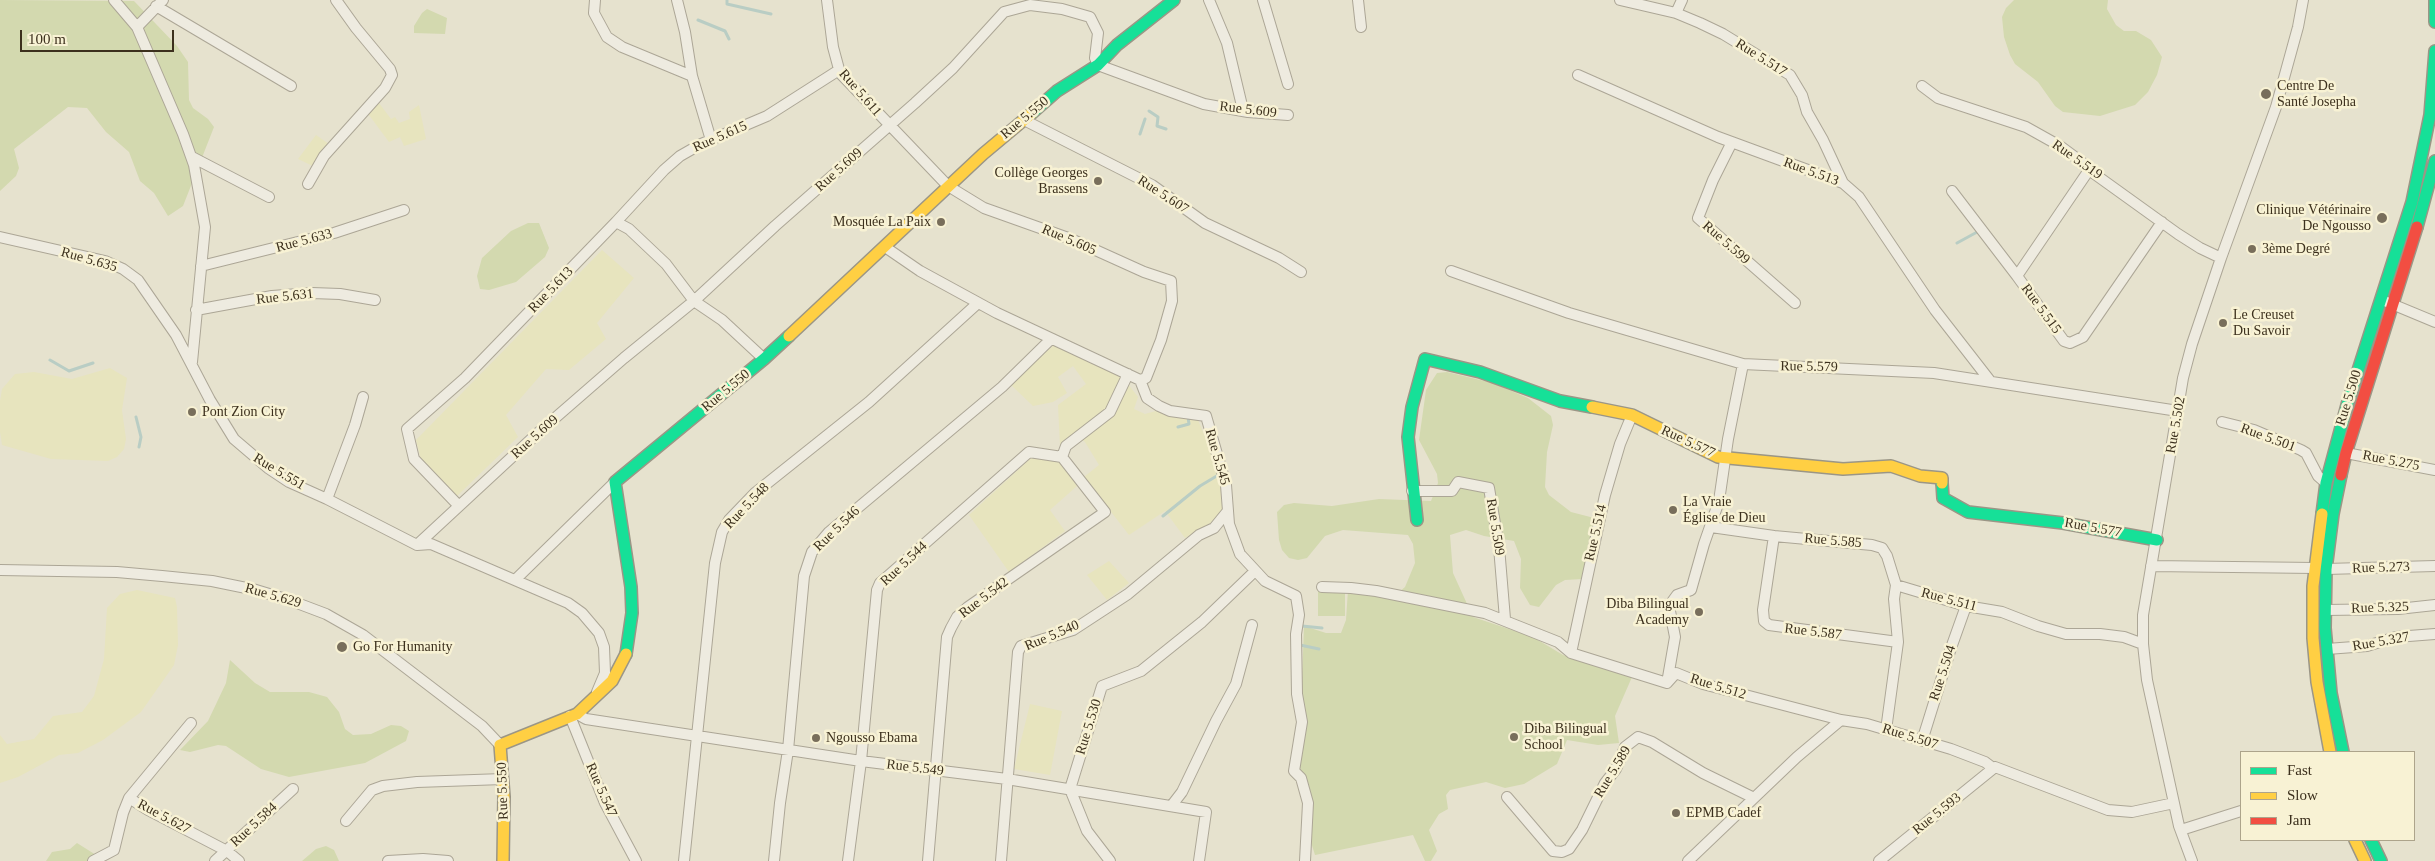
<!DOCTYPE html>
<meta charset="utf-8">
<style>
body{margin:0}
#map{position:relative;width:2435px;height:861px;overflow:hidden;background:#e6e2ce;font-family:"Times New Roman",serif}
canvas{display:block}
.legend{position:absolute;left:2240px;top:751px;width:175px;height:90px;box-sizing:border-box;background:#f8f2d4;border:1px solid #ada48b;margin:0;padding:6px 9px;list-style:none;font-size:15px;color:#3c301d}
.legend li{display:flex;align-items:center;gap:10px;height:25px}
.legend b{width:25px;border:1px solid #ada48b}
.scale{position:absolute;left:20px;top:30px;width:154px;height:22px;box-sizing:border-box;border:2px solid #3c301d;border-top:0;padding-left:6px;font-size:15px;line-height:18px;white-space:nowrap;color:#3c301d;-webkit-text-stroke:4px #f8f2d4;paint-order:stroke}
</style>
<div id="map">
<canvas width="2435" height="861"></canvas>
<ul class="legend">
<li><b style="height:6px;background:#16e098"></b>Fast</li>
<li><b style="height:6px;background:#ffcf43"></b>Slow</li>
<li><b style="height:6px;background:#f24e42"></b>Jam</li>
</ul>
<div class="scale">100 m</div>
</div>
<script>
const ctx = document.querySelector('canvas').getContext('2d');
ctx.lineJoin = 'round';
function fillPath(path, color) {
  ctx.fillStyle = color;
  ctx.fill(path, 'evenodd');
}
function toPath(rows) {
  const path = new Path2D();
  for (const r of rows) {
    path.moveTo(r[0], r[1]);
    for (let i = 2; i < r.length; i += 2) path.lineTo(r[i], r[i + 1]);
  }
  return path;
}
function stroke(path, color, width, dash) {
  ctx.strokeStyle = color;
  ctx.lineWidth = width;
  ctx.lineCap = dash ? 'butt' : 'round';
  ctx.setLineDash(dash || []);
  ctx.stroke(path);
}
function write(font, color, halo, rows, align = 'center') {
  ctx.font = font + ' "Times New Roman",serif';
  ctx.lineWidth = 5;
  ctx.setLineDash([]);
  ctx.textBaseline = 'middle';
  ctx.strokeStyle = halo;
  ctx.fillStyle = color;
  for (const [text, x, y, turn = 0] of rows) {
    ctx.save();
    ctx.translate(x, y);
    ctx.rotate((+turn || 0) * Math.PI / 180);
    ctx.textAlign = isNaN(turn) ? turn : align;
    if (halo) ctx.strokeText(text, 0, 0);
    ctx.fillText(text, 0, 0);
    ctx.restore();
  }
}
fillPath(toPath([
 [379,103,391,119,395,117,399,123,410,119,409,112,419,105,426,139,404,146,400,137,389,142,366,111],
 [316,135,329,144,315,167,298,159],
 [602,250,634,278,597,323,606,339,569,370,546,369,506,415,518,437,457,496,421,460,416,440],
 [1055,344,1092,364,1121,375,1138,397,1134,409,1145,414,1156,411,1180,414,1198,420,1222,477,1225,503,1221,517,1185,538,1165,511,1129,535,1084,477,1099,465,1085,442,1076,435,1060,446,1058,405,1086,384,1073,366,1058,377,1067,393,1053,402,1033,406,1010,384],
 [110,368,127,378,122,410,126,439,124,449,117,457,108,461,51,459,2,445,0,432,0,401,2,389,15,374,34,372,72,379],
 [1031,458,1060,461,1077,486,1050,510,1065,531,1009,572,969,515],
 [1109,561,1129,583,1107,600,1087,575],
 [137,590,175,598,177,607,178,645,174,665,141,712,103,740,78,753,59,755,18,777,0,783,0,735,7,744,34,739,53,716,82,712,94,696,104,659,107,608,120,594],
 [1030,704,1062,711,1050,775,1014,769]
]), '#e7e4be');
fillPath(toPath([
 [0,0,134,1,177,46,188,62,189,100,193,108,208,119,214,127,183,206,168,216,154,193,140,181,129,152,106,132,87,108,68,107,14,149,19,168,16,176,0,191],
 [2014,0,2108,0,2107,9,2116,25,2124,31,2136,31,2151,40,2162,57,2157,75,2148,92,2135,105,2100,116,2063,112,2055,106,2038,82,2015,64,2010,55,2004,37,2002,17,2006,8],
 [427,9,447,18,445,34,414,33,414,26,422,13],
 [528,223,539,223,549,248,545,257,516,282,489,290,480,289,477,276,482,258,511,231],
 [1447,372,1493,383,1528,398,1551,416,1553,425,1547,452,1545,487,1549,495,1571,512,1598,519,1583,579,1565,580,1556,585,1539,607,1530,605,1520,588,1521,559,1514,541,1484,536,1466,530,1450,535,1453,573,1473,617,1533,637,1563,655,1632,677,1615,716,1619,743,1598,745,1567,740,1557,764,1524,784,1505,788,1486,782,1450,790,1446,795,1448,809,1439,814,1429,830,1437,851,1431,861,1425,861,1413,835,1315,855,1310,839,1310,791,1299,765,1304,626,1326,633,1341,633,1346,620,1348,590,1370,596,1398,593,1405,587,1415,563,1413,544,1408,535,1343,530,1325,536,1307,558,1298,560,1289,558,1282,550,1279,540,1277,512,1284,505,1294,503,1332,506,1379,499,1431,501,1438,483,1437,474,1419,440,1426,390,1437,373],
 [1318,590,1345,590,1345,616,1318,616],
 [230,660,255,683,270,692,309,692,327,697,339,712,345,729,353,735,371,734,391,725,401,726,409,731,406,741,365,763,289,777,261,769,226,746,218,745,190,752,180,750,208,721,226,683],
 [77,843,96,855,99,861,46,861,52,852,70,849],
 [326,846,334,850,339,861,302,861,316,849]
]), '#d3d9af');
stroke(toPath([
 [727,0,727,4,771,14],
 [698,20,725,31,729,39],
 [1149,111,1158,117,1157,126,1166,129],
 [1140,134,1145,119],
 [1957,243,1979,231],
 [50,360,69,371,93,363],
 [136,417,141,437,139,447],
 [1178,427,1189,424,1188,417],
 [1163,516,1200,486,1220,474],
 [1302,626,1322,628],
 [1300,645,1319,649]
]), '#b9cdc4', 3);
const street = toPath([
 [114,0,137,27,183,134,194,165,205,227,192,362],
 [595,0,594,13,607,37,622,47,692,76],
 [677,0,685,32,692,76,711,140],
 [827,0,833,47,840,73,948,186,984,208,1071,239,1144,272,1171,281,1172,301,1161,340,1146,378,1140,380],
 [1209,0,1227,43,1243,110],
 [1263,0,1288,84],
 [1358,0,1361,27],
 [1620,0,1676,13,1700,23,1723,34,1790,75,1802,95,1807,112,1823,140,1843,183],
 [156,6,291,86],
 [1676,13,1682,0],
 [137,27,163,0],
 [1578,75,1718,137,1843,183,1859,197,1935,310,1991,382],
 [1922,86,1938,98,2026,127,2060,146,2083,163,2089,170,2178,234,2200,248,2221,258],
 [1024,120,1152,185,1205,223,1279,258,1301,272],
 [1732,142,1713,180,1698,218,1795,303],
 [192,157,269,197],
 [2089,170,2017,276,2064,341,2070,343,2083,337,2162,222],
 [308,184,324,156,385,88,392,75,390,69,356,28,336,0],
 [1952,191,2017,276],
 [616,222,664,170,680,156,701,144,767,116,839,70],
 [0,237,105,261,123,269,138,280,176,335,210,400,234,439,268,468,289,482,327,499,417,545,431,544,568,603,582,613,599,633,604,647,605,673,597,692],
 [885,247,920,271,997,313,1140,380,1147,398,1159,406,1170,411,1206,416,1226,485,1229,524,1240,554,1265,581,1296,596,1299,615,1296,634,1297,694,1302,722,1294,771,1301,778,1308,803,1305,861],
 [201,266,334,233,404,210],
 [1451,271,1569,313,1743,364,1934,373,2178,411],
 [2387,302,2435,322],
 [196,310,272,296,312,293,340,294,375,300],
 [1743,364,1728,439,1719,501,1704,544,1691,590,1677,595,1669,606,1675,637,1667,683,1676,673,1703,684,1841,720],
 [2222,422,2254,430,2301,450,2306,453,2318,476,2326,483],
 [2346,453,2435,470],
 [1412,491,1452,491,1458,482,1489,488,1499,547,1505,619],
 [327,499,355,425,363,397],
 [459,506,414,459,407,429,465,378,616,222,629,229,666,264,694,301,722,320,764,359],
 [1711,527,1774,536,1763,610,1764,621,1769,625,1898,642],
 [1774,536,1872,545,1882,548,1887,556,1896,585],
 [417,545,539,432,624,358,694,301,775,226,915,103,953,68,1004,12,1030,5,1062,9,1090,17,1098,33,1095,58,1098,65,1204,104,1248,112,1288,115],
 [2151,566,2315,568],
 [2326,569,2435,566],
 [0,570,117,572,162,576,212,581,256,590,289,600,326,614,363,635,482,726,500,745],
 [515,580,615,482],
 [1322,587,1351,588,1376,591,1485,613,1558,642,1571,653,1667,683],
 [2325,610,2398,609,2435,605],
 [2327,649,2367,646,2396,637,2435,634],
 [1571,653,1605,495,1620,444,1632,415],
 [577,714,586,719,861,761,1007,779,1206,812,1199,861],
 [570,716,605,803,636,861],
 [1886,730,1898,642,1894,599,1896,585,1966,606,2002,612,2038,626,2066,634,2100,634,2124,637,2143,644],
 [1922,741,1951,648,1966,606],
 [1507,797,1553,851,1562,852,1569,849,1582,830,1605,783,1616,769,1625,747,1638,737,1652,742,1703,773,1754,798],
 [129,798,191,723],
 [1172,805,1182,792,1216,721,1236,684,1252,625],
 [346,821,372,790,383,786,417,782,503,779],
 [2181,830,2241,811],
 [93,861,114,850,123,813,129,798,148,810,227,851,239,861],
 [215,861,293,789],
 [388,861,423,859,448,861],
 [684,861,715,563,722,532,729,520,755,493,869,402,978,303],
 [774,861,780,803,788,750,804,576,812,552,829,532,1002,387,1051,339],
 [848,861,861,761,877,590,880,583,1029,452,1062,457,1066,446,1110,412,1128,374],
 [928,861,947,637,951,628,957,617,968,607,1105,512,1062,457],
 [1001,861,1018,652,1021,646,1073,630,1128,594,1199,535,1214,528,1227,512],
 [1110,861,1087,831,1070,789,1102,686,1141,671,1202,622,1255,571],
 [1688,861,1797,757,1841,720,1867,724,1951,749,1985,762,1993,768,1995,767,2108,810,2132,812,2174,803],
 [1879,861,1995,767],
 [2192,861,2179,826,2147,680,2143,644,2143,615,2183,378,2192,344,2221,258,2276,107,2298,27,2303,0]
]);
const fast = toPath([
 [2435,0,2435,22],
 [1032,113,1057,91,1098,65,1117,45,1174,0],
 [2417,227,2435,161],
 [2341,475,2333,514,2326,569,2325,628,2331,693,2343,752],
 [1942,483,1943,498,1968,512,2063,523,2157,540],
 [2322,514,2326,483,2347,405,2412,202,2430,115,2435,51],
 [1417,520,1408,437,1412,407,1425,359,1480,372,1560,401,1592,407],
 [626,654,632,613,631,587,615,482,764,359,789,336],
 [2371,840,2381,861]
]);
const slow = toPath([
 [789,336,983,154,1032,113],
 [1592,407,1632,415,1718,457,1843,469,1891,466,1920,476,1942,478,1942,483],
 [2322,514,2313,586,2313,638,2317,682,2330,752],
 [2355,840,2365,861],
 [503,861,504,797,500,745,577,714,612,681,626,654]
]);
const jam = toPath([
 [2341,475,2346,453,2417,227]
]);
stroke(street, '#aca696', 12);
stroke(fast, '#9b9686', 14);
stroke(slow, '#9b9686', 14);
stroke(jam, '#9b9686', 14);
stroke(street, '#eeebe0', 10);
stroke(fast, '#16e098', 11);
stroke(slow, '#ffcf43', 11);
stroke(jam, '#f24e42', 11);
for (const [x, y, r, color] of [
 [2266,94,6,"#786e5b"],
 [1098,181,5,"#786e5b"],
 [2382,218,6,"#786e5b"],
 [941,222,5,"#786e5b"],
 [2252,249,5,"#786e5b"],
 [2223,323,5,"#786e5b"],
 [192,412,5,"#786e5b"],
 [1673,510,5,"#786e5b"],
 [1699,612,5,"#786e5b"],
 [342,647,6,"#786e5b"],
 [1514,737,5,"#786e5b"],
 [816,738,5,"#786e5b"],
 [1676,813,5,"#786e5b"]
]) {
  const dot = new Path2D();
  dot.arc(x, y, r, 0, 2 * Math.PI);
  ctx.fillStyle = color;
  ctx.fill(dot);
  stroke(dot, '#f8f2d4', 2);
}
write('14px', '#3c301d', '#f8f2d4', [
 ["Rue 5.517",1761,58,32],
 ["Rue 5.611",860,93,49],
 ["Rue 5.609",1248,110,7],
 ["Rue 5.550",1025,118,-40],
 ["Rue 5.615",720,137,-24],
 ["Rue 5.519",2077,160,35],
 ["Rue 5.609",839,170,-42],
 ["Rue 5.513",1811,172,20],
 ["Rue 5.607",1163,195,33],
 ["Rue 5.605",1069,240,23],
 ["Rue 5.633",304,241,-15],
 ["Rue 5.599",1726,243,41],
 ["Rue 5.635",89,260,16],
 ["Rue 5.613",551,290,-46],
 ["Rue 5.631",285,297,-6],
 ["Rue 5.515",2041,309,54],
 ["Rue 5.579",1809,367,1],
 ["Rue 5.550",726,391,-40],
 ["Rue 5.500",2349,398,-73],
 ["Rue 5.502",2176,425,-80],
 ["Rue 5.609",535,437,-42],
 ["Rue 5.501",2268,438,20],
 ["Rue 5.577",1688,442,25],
 ["Rue 5.545",1217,457,74],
 ["Rue 5.275",2391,461,11],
 ["Rue 5.551",279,472,31],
 ["Rue 5.548",747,506,-46],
 ["Rue 5.509",1495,527,81],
 ["Rue 5.577",2093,528,10],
 ["Rue 5.546",837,529,-44],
 ["Rue 5.514",1596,533,-77],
 ["Rue 5.585",1833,541,5],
 ["Rue 5.544",904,564,-43],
 ["Rue 5.273",2381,568,-2],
 ["Rue 5.629",273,596,16],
 ["Rue 5.542",984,598,-37],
 ["Rue 5.511",1949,600,15],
 ["Rue 5.325",2380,608,-2],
 ["Rue 5.587",1813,632,7],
 ["Rue 5.540",1052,636,-23],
 ["Rue 5.327",2381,642,-10],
 ["Rue 5.504",1943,673,-72],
 ["Rue 5.512",1718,687,17],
 ["Rue 5.530",1089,727,-73],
 ["Rue 5.507",1910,737,17],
 ["Rue 5.549",915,768,7],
 ["Rue 5.589",1613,772,-59],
 ["Rue 5.547",601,790,66],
 ["Rue 5.550",503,791,-92],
 ["Rue 5.593",1937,814,-39],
 ["Rue 5.627",164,817,28],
 ["Rue 5.584",254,825,-43]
]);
write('14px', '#3c301d', '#f8f2d4', [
 ["Centre De",2277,86],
 ["Santé Josepha",2277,102],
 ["Collège Georges",1088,173,"right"],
 ["Brassens",1088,189,"right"],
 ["Clinique Vétérinaire",2371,210,"right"],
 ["De Ngousso",2371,226,"right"],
 ["Mosquée La Paix",931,222,"right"],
 ["3ème Degré",2262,249],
 ["Le Creuset",2233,315],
 ["Du Savoir",2233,331],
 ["Pont Zion City",202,412],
 ["La Vraie",1683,502],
 ["Église de Dieu",1683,518],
 ["Diba Bilingual",1689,604,"right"],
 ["Academy",1689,620,"right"],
 ["Go For Humanity",353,647],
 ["Diba Bilingual",1524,729],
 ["School",1524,745],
 ["Ngousso Ebama",826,738],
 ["EPMB Cadef",1686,813]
], 'left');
</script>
